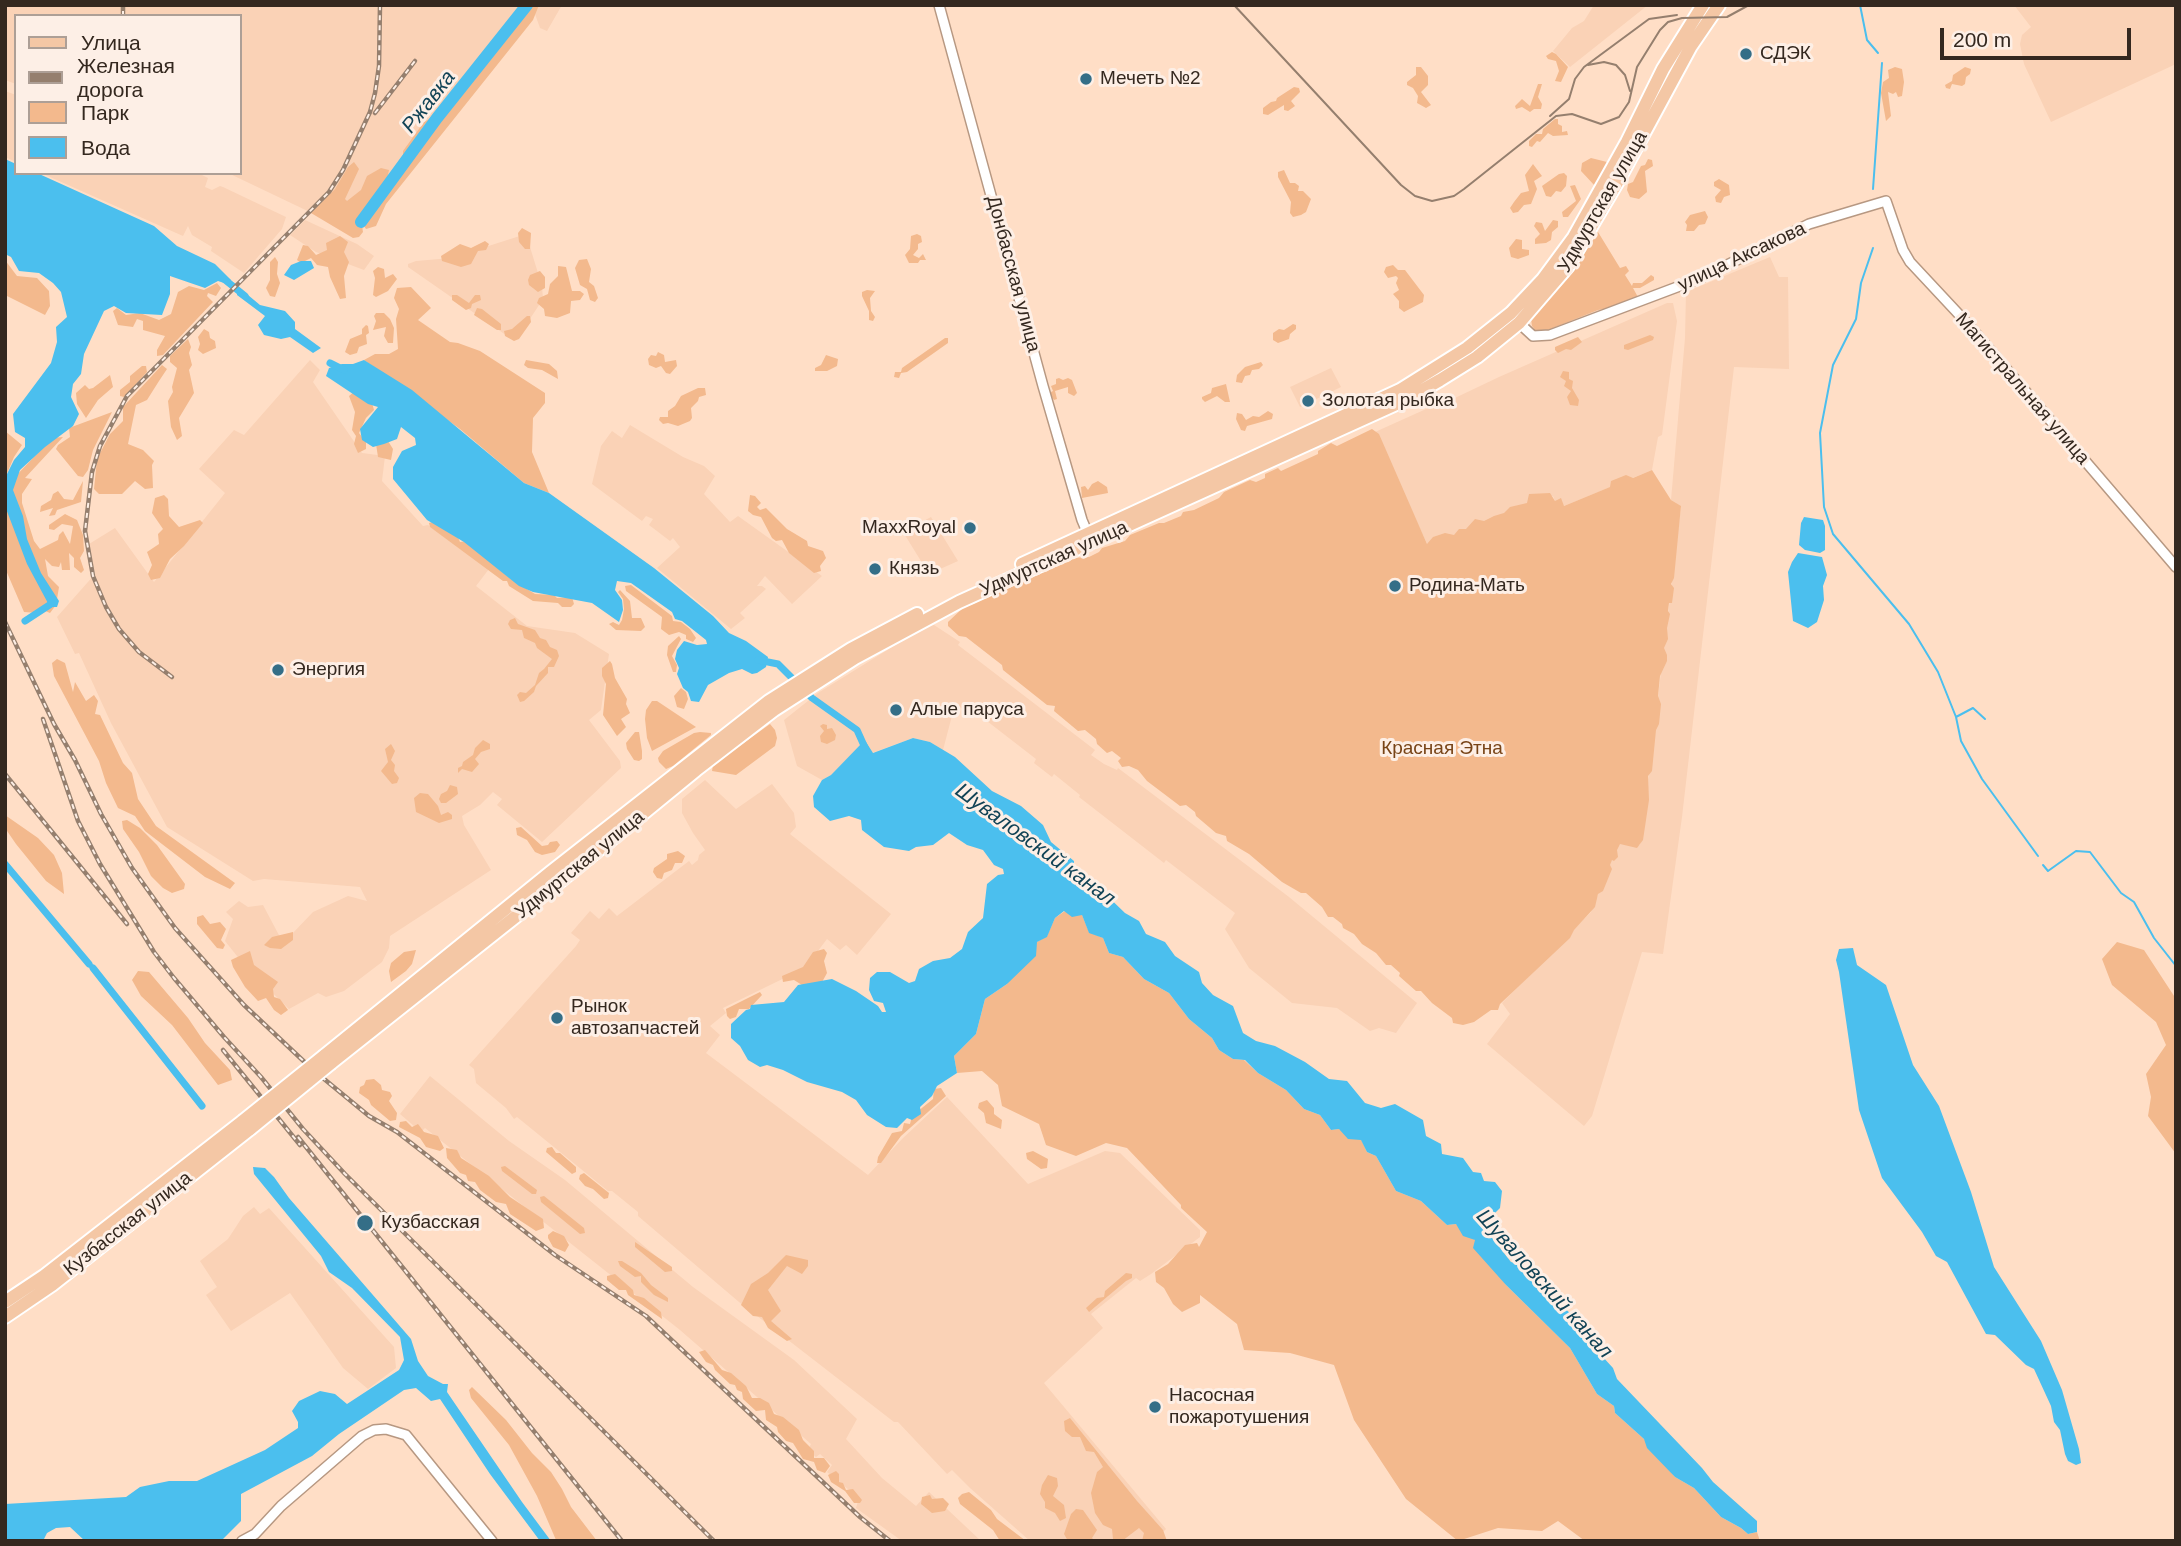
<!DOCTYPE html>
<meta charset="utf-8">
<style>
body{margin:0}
#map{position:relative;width:2181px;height:1546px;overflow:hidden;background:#ffdec6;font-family:Arial,sans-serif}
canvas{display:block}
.frame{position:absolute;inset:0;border:7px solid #34281f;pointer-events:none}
.legend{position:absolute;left:14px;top:14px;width:228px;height:161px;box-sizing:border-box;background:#fdefe6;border:2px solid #ad9f96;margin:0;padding:9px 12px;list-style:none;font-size:21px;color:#34281f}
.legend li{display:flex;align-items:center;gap:14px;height:35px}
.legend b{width:35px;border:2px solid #ad9f96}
.scale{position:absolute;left:1940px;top:28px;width:191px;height:32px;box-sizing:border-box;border:4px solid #34281f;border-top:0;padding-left:9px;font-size:21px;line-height:24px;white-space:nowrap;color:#34281f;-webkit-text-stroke:5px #fdefe6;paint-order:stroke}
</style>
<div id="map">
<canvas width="2181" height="1546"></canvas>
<div class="frame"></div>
<ul class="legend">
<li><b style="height:9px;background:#f4c7a5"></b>Улица</li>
<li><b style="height:9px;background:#957f6e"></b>Железная дорога</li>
<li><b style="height:19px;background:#f3b98d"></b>Парк</li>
<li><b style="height:19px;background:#4bbfee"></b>Вода</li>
</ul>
<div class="scale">200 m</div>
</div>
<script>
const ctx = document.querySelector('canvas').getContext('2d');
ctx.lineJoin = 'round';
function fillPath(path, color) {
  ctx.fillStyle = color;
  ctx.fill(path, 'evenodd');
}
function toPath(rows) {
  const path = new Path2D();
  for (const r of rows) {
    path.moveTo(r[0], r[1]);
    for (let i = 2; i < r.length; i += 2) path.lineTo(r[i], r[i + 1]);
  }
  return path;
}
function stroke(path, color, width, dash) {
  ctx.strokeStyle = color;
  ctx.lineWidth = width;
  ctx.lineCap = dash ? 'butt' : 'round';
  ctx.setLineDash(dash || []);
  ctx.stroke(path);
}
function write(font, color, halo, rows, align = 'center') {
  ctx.font = font + ' Arial,sans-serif';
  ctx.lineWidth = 6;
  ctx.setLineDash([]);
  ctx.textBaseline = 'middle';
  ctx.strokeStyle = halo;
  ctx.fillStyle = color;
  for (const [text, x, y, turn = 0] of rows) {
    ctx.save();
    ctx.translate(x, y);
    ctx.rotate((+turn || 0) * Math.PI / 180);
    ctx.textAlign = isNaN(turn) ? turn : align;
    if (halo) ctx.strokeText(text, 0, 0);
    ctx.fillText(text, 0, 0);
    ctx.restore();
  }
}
fillPath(toPath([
 [5,5,562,5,547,31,540,28,535,14,358,235,228,173,240,173,240,16,16,16,16,84,5,80],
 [1594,5,1648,5,1570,67,1553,51,1572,28,1584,21],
 [2014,5,2176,5,2176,64,2051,122,2024,64,2020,44,2022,35,2031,27],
 [5,91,16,95,16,162,5,157],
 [41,173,198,173,208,178,205,187,212,190,220,186,223,187,286,217,282,229,244,273,211,251,212,247,192,235,188,226,183,236],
 [305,220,357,244,374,256,364,270,316,252,290,235],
 [526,234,542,286,543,299,518,337,513,340,408,267,408,264,416,261,451,258],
 [1770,257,1779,277,1788,277,1789,369,1734,367,1682,817,1663,954,1642,952,1592,1116,1584,1126,1487,1044,1510,1014,1502,1003,1591,912,1619,841,1640,845,1681,507,1671,500,1685,338,1686,292],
 [1667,303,1673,303,1677,321,1662,435,1658,437,1652,470,1564,506,1555,501,1553,496,1430,550,1375,432,1435,405,1436,407,1499,377],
 [310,360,320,370,313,382,362,453,385,456,382,481,423,526,428,525,489,569,476,586,527,626,575,633,609,654,601,710,589,720,620,761,621,768,542,842,497,805,502,799,493,792,480,805,462,816,464,825,491,870,390,936,389,948,382,962,344,991,326,997,318,993,289,1009,245,966,225,941,233,919,226,912,239,901,248,907,263,905,281,939,290,936,313,912,348,896,367,901,360,887,264,879,253,881,167,827,111,723,79,653,75,654,57,617,95,574,89,544,115,528,154,582,225,493,199,469,234,430,244,435],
 [1331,368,1341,387,1300,407,1290,387],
 [630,425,683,457,704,466,715,476,704,494,730,522,738,516,822,576,792,604,765,576,757,586,762,586,766,589,740,613,745,618,731,629,657,568,680,547,673,538,670,541,649,525,653,519,646,516,642,521,592,484,601,446,612,431,622,438],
 [931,517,958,561,929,574,903,532],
 [934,625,960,642,958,645,1095,750,1091,755,1104,764,1117,770,1118,768,1289,897,1417,1003,1396,1033,1379,1028,1370,1031,1337,1008,1292,1003,1249,968,1225,929,1235,913,1166,860,1164,863,1079,797,1080,795,1054,774,1052,777,1034,763,1036,759,974,711,971,714,955,704,943,750,930,742,913,738,872,753,862,744,831,775,822,780,797,766,784,720,818,693,926,626],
 [705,780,736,809,772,784,794,813,796,827,790,834,891,914,857,955,846,945,840,950,827,939,805,968,723,1008,726,1013,710,1026,720,1035,706,1053,868,1175,903,1138,947,1097,1028,1184,1105,1151,1120,1153,1200,1230,1200,1237,1151,1274,1140,1281,1136,1278,1091,1314,1103,1328,1044,1383,1166,1529,1154,1541,1030,1541,970,1488,952,1470,947,1474,898,1422,894,1422,739,1302,638,1216,638,1212,612,1191,608,1191,517,1117,514,1119,506,1108,476,1083,474,1069,469,1065,576,946,580,940,571,933,590,911,599,919,609,908,617,916,689,861,692,865,698,860,699,855,705,850,693,833,682,813,682,799],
 [430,1076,509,1141,565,1180,693,1287,794,1360,857,1419,846,1439,882,1478,916,1506,929,1492,981,1541,902,1541,856,1508,859,1498,827,1472,832,1465,820,1454,816,1457,808,1450,811,1444,680,1330,425,1128,421,1132,400,1114],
 [254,1207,260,1214,269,1208,394,1347,396,1368,368,1389,343,1368,290,1293,231,1331,206,1295,217,1287,200,1261,228,1239,243,1216]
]), '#fad2b6');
fillPath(toPath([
 [531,5,539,5,533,20,386,204,376,226,366,229,362,223,363,215,403,163,403,151,424,122,442,112,497,43],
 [1552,52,1556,54,1568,67,1561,82,1555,81,1559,71,1556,61,1548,59,1546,56],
 [1416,67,1421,67,1428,76,1428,85,1421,92,1431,105,1426,108,1417,103,1418,96,1413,88,1407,85,1407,82,1416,75],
 [1895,67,1902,69,1904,82,1902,96,1898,97,1896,92,1893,94,1888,92,1891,116,1886,121,1881,93,1883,82,1889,78,1888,70],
 [1965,67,1971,69,1970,74,1966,77,1965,84,1962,86,1952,84,1950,89,1946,88,1945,85,1952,81,1953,75],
 [1538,84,1542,84,1538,97,1542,104,1541,109,1534,109,1530,112,1522,107,1516,109,1515,106,1522,99,1530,106],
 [1294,87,1299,88,1300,92,1291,101,1295,106,1288,111,1284,110,1284,105,1268,115,1263,114,1263,108,1271,102,1276,101,1277,98],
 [1555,119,1558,119,1558,124,1562,126,1562,132,1567,131,1568,135,1553,136,1548,133,1540,142,1537,141,1532,147,1529,146,1529,141,1536,134,1542,134,1543,129],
 [1591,158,1607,162,1598,184,1595,186,1581,171,1582,163],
 [1648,159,1652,160,1653,166,1645,171,1647,192,1639,199,1630,197,1627,190,1628,184,1633,182,1641,166,1645,165],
 [354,162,359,169,345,199,347,201,361,190,367,176,381,168,389,170,387,180,360,216,363,232,359,237,353,238,311,213,335,189,348,167],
 [1533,164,1542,176,1534,181,1537,189,1531,204,1524,205,1518,212,1513,213,1510,208,1514,202,1521,193,1529,191,1525,175],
 [1284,170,1290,183,1295,183,1299,186,1298,191,1303,191,1311,199,1306,212,1301,215,1293,217,1290,213,1291,202,1278,177,1278,172],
 [1564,173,1567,176,1566,186,1561,192,1556,191,1551,197,1546,196,1542,186,1559,174],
 [1719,179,1729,185,1730,195,1724,197,1721,203,1716,202,1715,197,1721,190,1714,186,1714,182],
 [1575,185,1581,199,1568,217,1563,217,1562,212,1576,201,1570,186],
 [1705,211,1708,217,1705,224,1699,225,1694,231,1686,231,1687,225,1685,222,1690,215],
 [1553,220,1558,221,1558,227,1552,232,1551,240,1546,243,1535,244,1535,239,1540,234,1534,226,1536,222,1542,223,1545,231],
 [522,228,531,233,530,249,525,249,519,242,518,233],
 [1598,232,1620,268,1626,266,1629,271,1625,275,1632,286,1633,283,1642,283,1651,275,1654,277,1654,280,1640,288,1633,288,1639,299,1616,307,1598,310,1548,330,1535,330,1532,326,1531,319,1569,277],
 [917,234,921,236,922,242,918,244,918,249,913,255,919,258,923,254,926,260,920,260,918,263,909,263,905,255,910,249,911,236],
 [340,236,348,242,344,252,349,262,344,276,346,298,340,299,330,277,328,267,317,265,311,258,301,263,297,260,303,245,308,246,316,255,327,250,326,243],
 [1516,239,1522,240,1522,249,1529,250,1529,255,1518,259,1511,257,1509,248],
 [485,241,489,244,486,250,478,251,471,264,461,267,442,261,441,256,460,244,471,248],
 [275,257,278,262,277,274,280,283,275,297,270,296,266,288,270,280,270,262],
 [587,259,591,269,589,282,594,286,598,298,595,302,590,300,587,289,580,285,575,268,579,260],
 [5,260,17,276,37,278,49,291,50,306,45,315,5,295],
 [1393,265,1398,270,1405,270,1424,295,1423,302,1404,312,1399,308,1399,301,1393,294,1399,290,1396,283,1398,278,1396,276,1388,278,1384,272,1386,267],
 [558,266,566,267,572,291,580,291,584,294,580,300,571,301,570,313,557,318,545,316,544,309,537,303,539,298,548,294,550,284,558,276],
 [378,267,384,269,385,278,393,274,397,279,388,291,376,297,373,295,375,278,373,271],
 [540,271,545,277,545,288,538,292,529,285,528,280,530,275],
 [217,283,221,288,216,296,208,293,207,296,213,302,163,355,157,356,157,350,165,336,143,330,143,321,137,319,133,327,118,325,113,311,117,308,126,315,140,313,159,320,171,314,178,292,189,286,204,290],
 [411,287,431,308,418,320,450,342,458,343,480,351,545,393,545,403,533,418,532,452,549,493,524,483,460,429,364,360,375,354,389,354,398,349,396,319,399,309,394,298,397,288],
 [867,290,875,291,870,298,871,311,875,317,873,321,869,320,869,311,862,296,862,292],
 [452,295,457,295,469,303,475,295,480,295,481,300,472,304,471,308,466,310,452,300],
 [477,308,482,309,501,324,501,330,497,330,474,315],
 [376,313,384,313,390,319,394,328,393,343,388,343,384,336,386,327,373,330,376,321,374,316],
 [527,316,530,316,531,322,519,339,514,341,505,336,504,331,512,329],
 [1293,324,1296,325,1296,329,1290,334,1289,339,1278,343,1273,340,1273,333,1279,329,1284,330],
 [366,325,368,326,369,333,366,335,367,344,359,347,357,353,350,355,345,352,350,339,362,334,362,329],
 [204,329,209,332,210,338,215,341,216,348,203,354,198,350,200,344,198,337],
 [1650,335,1654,337,1653,340,1628,350,1624,349,1624,345],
 [1578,337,1582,342,1571,350,1566,349,1558,353,1555,350,1555,347],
 [945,338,948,338,948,343,907,372,901,373,899,378,894,377,895,372,901,372,902,368],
 [188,339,191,347,189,353,192,365,189,370,194,393,179,418,182,436,177,440,171,427,168,401,173,392,172,387,177,368,170,362,170,356],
 [658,352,664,355,665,362,676,360,677,366,670,374,666,373,661,366,656,368,649,365,648,359,651,355,656,356],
 [826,355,838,359,837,366,827,371,815,371,815,368,821,365],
 [526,360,549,364,557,371,558,379,542,370,528,368,524,365],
 [1261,362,1263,365,1259,369,1252,370,1250,375,1245,376,1242,383,1236,382,1237,375,1245,367],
 [162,365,167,369,159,381,147,400,136,405,128,444,143,450,154,461,152,465,153,488,145,489,135,481,122,494,99,494,94,489,97,459,110,434,123,421,123,407],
 [142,366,146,366,147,372,124,397,120,396,120,390,130,382,130,376],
 [1563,371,1569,372,1569,379,1573,381,1572,388,1579,400,1578,406,1570,405,1567,397,1571,391,1564,386,1566,381,1560,377],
 [110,375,113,387,98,400,86,418,77,404,76,393,85,385,89,389,93,388],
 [1059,378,1063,380,1068,378,1072,380,1077,393,1074,396,1068,393,1068,387,1055,391,1057,399,1054,400,1049,393,1053,391,1051,386,1056,384,1056,379],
 [1226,384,1230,402,1225,402,1217,396,1205,402,1202,399,1202,397,1211,393,1212,388],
 [698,388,705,388,706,395,699,397,698,401,691,408,692,418,690,421,678,426,668,423,663,424,659,420,660,417,668,417,668,411,675,406,681,396],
 [355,391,372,403,374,410,366,418,359,433,366,442,366,449,358,453,354,444,356,436,352,430,355,412,349,396],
 [1268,411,1273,414,1272,419,1247,426,1245,431,1241,430,1236,419,1237,413,1242,414,1246,420,1253,416,1259,417],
 [112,412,93,450,88,470,83,477,78,476,56,449,58,445,70,437,69,428],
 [1372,429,1379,434,1427,544,1433,537,1445,533,1454,535,1459,529,1466,529,1475,519,1484,521,1494,516,1504,513,1510,507,1527,503,1529,494,1550,493,1555,501,1561,498,1564,506,1610,487,1611,481,1626,475,1633,478,1652,470,1671,500,1681,506,1674,578,1671,584,1674,588,1672,603,1669,603,1668,611,1670,614,1667,628,1668,639,1664,648,1667,655,1667,661,1660,676,1658,696,1661,704,1659,724,1656,730,1652,771,1648,776,1649,800,1643,840,1637,848,1620,844,1617,850,1618,857,1614,861,1612,860,1610,865,1612,869,1603,891,1598,894,1595,907,1574,930,1570,938,1500,1004,1498,1010,1491,1010,1474,1022,1463,1025,1453,1023,1452,1018,1432,1003,1421,991,1416,991,1399,976,1400,973,1391,965,1386,965,1376,953,1362,944,1354,934,1343,928,1342,924,1333,917,1328,917,1322,907,1306,893,1301,893,1282,882,1249,854,1227,841,1226,836,1216,833,1196,816,1195,812,1186,805,1180,806,1147,781,1138,770,1129,766,1122,767,1118,761,1121,758,1112,751,1107,753,1097,744,1096,739,1085,730,1078,731,1054,711,1055,706,1047,705,1003,670,1002,665,966,637,959,636,948,626,948,622,965,606,973,604,1071,558,1089,557,1099,552,1102,548,1125,541,1130,535,1159,523,1164,523,1181,516,1183,512,1194,510,1219,498,1224,492,1250,480,1256,482,1265,478,1265,474,1278,468,1281,471,1318,454,1318,451,1331,443,1337,446],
 [5,431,22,445,14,457,5,478],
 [63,437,25,478,32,479,22,494,22,503,34,541,40,549,58,540,59,535,63,531,70,544,73,526,62,524,54,530,49,529,49,525,65,514,77,520,83,535,84,551,80,558,84,570,81,573,74,567,74,558,69,553,70,570,62,570,61,562,59,567,52,566,45,559,48,576,59,587,56,605,50,613,43,610,38,613,24,612,5,568,5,502,12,480,52,438],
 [388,441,393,449,391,460,378,457,376,444],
 [83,481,81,502,57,510,55,515,49,516,53,508,40,512,41,506,51,500,53,494,58,491,64,499,73,500],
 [1098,481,1107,487,1108,493,1082,498,1081,487,1085,486,1088,490,1092,484],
 [164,495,168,499,169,516,179,527,200,520,203,523,184,546,170,559,160,578,151,580,148,574,152,565,147,552,159,544,158,534,163,529,152,513,155,498],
 [750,495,755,496,761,503,757,507,760,510,766,508,787,529,807,541,808,546,823,551,826,558,820,566,821,571,814,573,789,553,782,540,776,541,772,538,761,517,753,515,748,511],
 [432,522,457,535,460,542,467,541,511,579,535,594,554,595,557,598,572,597,574,604,571,607,562,607,558,603,533,601,509,586,507,581,503,581,430,527,429,523],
 [631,585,672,616,673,621,681,622,690,629,696,638,693,642,686,639,686,635,679,632,669,635,661,629,662,617,626,591,625,586],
 [620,590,630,601,632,618,641,618,645,627,641,631,616,630,609,624,613,622,619,625,622,620,624,609,623,599,618,592],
 [515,618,518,624,535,630,540,638,546,640,550,647,557,650,559,656,554,667,548,667,548,673,536,686,534,692,524,701,520,702,517,695,520,692,526,693,535,685,539,673,544,669,552,659,537,648,535,643,524,638,522,630,511,629,508,624,510,620],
 [679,636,681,639,672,656,677,665,676,672,673,672,667,655,668,646],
 [57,659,65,663,73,692,75,682,86,701,94,695,98,701,95,714,100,715,123,763,132,773,138,799,156,826,235,883,230,889,205,877,145,831,135,816,118,808,106,783,99,761,54,676,52,663],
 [610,661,612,664,615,678,627,699,626,704,630,713,621,719,626,727,617,736,603,715,606,684,602,676,602,668],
 [681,688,686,692,688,699,684,709,677,707,674,696],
 [652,701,657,701,696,727,652,751,647,738,645,719,646,710],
 [770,724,775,730,777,738,775,746,736,775,712,771,713,765],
 [823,724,827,725,827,729,832,728,836,735,835,740,827,744,821,742,820,736,824,731,820,726],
 [635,732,639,732,642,751,642,759,639,761,634,760,627,749,626,743],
 [700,732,711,733,711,735,673,766,666,769,659,762,658,758,663,751,694,733],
 [483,740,490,744,490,749,481,752,475,759,479,764,472,772,462,769,458,773,458,768,462,766,463,762,473,755,475,748],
 [391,744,395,751,391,760,395,765,394,771,399,778,397,783,392,784,381,771,388,762,385,749],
 [450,785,457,787,458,794,446,803,441,803,439,799,441,794,447,791],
 [420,793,428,794,438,806,441,815,448,812,452,815,452,819,439,823,416,812,414,798],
 [5,815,38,838,54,855,62,873,64,894,46,881,16,844,5,828],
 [127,820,140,828,157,845,185,884,184,889,172,893,163,888,151,876,139,852,123,829,122,821],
 [521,827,542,846,548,845,550,842,557,841,560,845,555,852,542,855,535,852,527,840,517,835,516,828],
 [678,851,685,856,682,863,675,863,672,870,664,873,662,879,657,878,653,872,654,868,667,859,667,854],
 [1065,911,1082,915,1089,932,1103,938,1109,953,1123,957,1144,979,1169,993,1189,1019,1212,1038,1219,1050,1233,1059,1244,1060,1258,1073,1286,1090,1304,1109,1320,1115,1331,1130,1339,1129,1361,1139,1367,1152,1376,1156,1396,1191,1421,1201,1447,1225,1456,1224,1475,1240,1506,1285,1570,1348,1597,1394,1614,1406,1615,1413,1644,1439,1675,1477,1694,1488,1721,1517,1741,1528,1748,1534,1757,1532,1760,1541,1585,1541,1558,1521,1542,1531,1498,1528,1458,1541,1406,1499,1354,1420,1334,1365,1290,1353,1244,1350,1237,1324,1200,1295,1200,1303,1182,1312,1173,1304,1164,1288,1156,1282,1155,1272,1168,1264,1185,1245,1197,1243,1199,1247,1207,1232,1181,1208,1181,1205,1127,1148,1106,1143,1076,1156,1046,1145,1039,1124,1002,1106,998,1085,982,1071,957,1073,954,1056,976,1034,985,999,1007,984,1037,942,1047,936,1055,918],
 [203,915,210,924,220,922,226,929,221,940,225,945,223,949,217,948,197,924,197,917],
 [293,932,293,940,281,949,270,948,264,945,272,937],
 [2117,942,2144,950,2176,999,2176,1154,2148,1116,2151,1097,2146,1074,2166,1045,2156,1022,2112,985,2102,959],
 [824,949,827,953,824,961,827,973,821,984,802,985,794,980,783,982,782,976,803,967,813,952],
 [416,950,412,964,406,971,391,982,389,971,391,963,404,952],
 [250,951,254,965,278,982,273,989,274,997,280,999,288,1010,281,1015,274,1010,266,998,258,1001,245,987,233,967,231,960],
 [138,971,149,972,188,1018,205,1043,230,1070,232,1080,218,1085,172,1025,141,996,132,980],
 [760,992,762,995,749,1009,739,1009,736,1017,730,1019,727,1016,726,1009],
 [374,1079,381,1085,382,1090,390,1092,392,1096,389,1101,397,1113,396,1120,390,1121,371,1105,369,1100,359,1093,360,1087,364,1085,366,1080],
 [941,1088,946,1096,901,1136,881,1163,877,1163,878,1157,892,1133,902,1131,904,1123,910,1124,912,1116,933,1099,934,1089],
 [987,1100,994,1108,994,1114,1002,1120,1001,1129,986,1123,984,1113,978,1108,979,1103],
 [406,1121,412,1127,418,1124,424,1132,438,1136,444,1148,440,1151,426,1147,420,1138,399,1127,400,1122],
 [552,1147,556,1153,560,1153,576,1167,576,1172,572,1174,546,1152,547,1148],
 [446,1148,457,1150,461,1158,489,1176,510,1197,543,1219,544,1228,536,1231,510,1214,506,1204,496,1202,480,1190,475,1182,468,1181,466,1175,460,1173,447,1158],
 [1033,1151,1048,1159,1047,1168,1041,1169,1027,1159,1026,1153],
 [505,1166,537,1190,536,1194,532,1194,502,1171,501,1167],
 [584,1173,609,1193,608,1198,604,1199,593,1189,585,1186,579,1179,580,1175],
 [544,1196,584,1228,585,1233,580,1234,541,1202,540,1197],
 [553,1231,564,1236,569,1245,565,1252,553,1247,548,1238,548,1235],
 [635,1242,672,1267,672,1271,665,1272,635,1247],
 [786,1255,808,1260,808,1266,802,1274,787,1266,768,1290,781,1311,771,1321,792,1339,787,1341,768,1328,762,1317,753,1316,741,1305,751,1284,768,1273],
 [618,1261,622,1261,641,1273,651,1285,668,1298,668,1302,654,1295,641,1282,641,1276,635,1277,620,1266],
 [1126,1273,1132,1274,1132,1278,1126,1281,1089,1312,1086,1308,1097,1298,1104,1297,1105,1291],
 [615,1274,633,1290,634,1295,644,1298,661,1312,662,1319,628,1295,626,1290,619,1290,607,1280,607,1276],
 [705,1350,722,1370,731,1373,746,1386,752,1398,760,1398,769,1403,774,1414,783,1417,799,1430,803,1440,814,1451,814,1458,824,1458,830,1466,825,1473,817,1470,814,1462,803,1459,793,1443,786,1441,778,1432,777,1427,766,1420,765,1410,756,1411,743,1399,742,1392,737,1390,735,1385,730,1384,715,1370,713,1365,706,1362,699,1352],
 [472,1387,506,1420,532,1453,551,1472,562,1489,571,1507,597,1541,556,1540,537,1496,509,1445,471,1398,469,1390],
 [1070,1418,1137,1501,1163,1530,1167,1541,1142,1541,1144,1533,1139,1528,1122,1541,1113,1539,1112,1529,1103,1525,1095,1513,1091,1493,1097,1472,1103,1467,1094,1452,1086,1451,1080,1437,1072,1437,1065,1431,1064,1421],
 [836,1471,839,1474,839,1482,843,1483,846,1490,853,1489,862,1500,860,1503,854,1503,845,1491,831,1482,828,1475],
 [1048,1475,1057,1478,1058,1486,1053,1496,1064,1505,1066,1518,1060,1521,1055,1513,1045,1508,1045,1502,1040,1494,1042,1485],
 [969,1492,991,1510,997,1519,1026,1541,1000,1541,993,1530,960,1504,958,1498,962,1494],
 [930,1495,932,1499,943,1498,949,1504,945,1511,932,1513,921,1504,922,1497],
 [1076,1509,1083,1510,1097,1530,1092,1538,1095,1541,1068,1541,1064,1534,1071,1514]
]), '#f3b98d');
fillPath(toPath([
 [5,159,16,164,16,173,37,173,154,226,177,246,215,264,231,280,230,285,218,281,205,288,170,276,170,294,162,315,126,313,114,306,104,311,84,354,81,374,73,384,71,397,79,414,73,426,45,447,20,470,13,490,23,516,27,539,41,573,59,601,57,607,50,607,27,564,5,506,5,478,14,460,25,447,25,438,15,432,13,414,51,363,57,342,56,327,67,317,61,292,53,283,39,273,19,271,11,257,5,254],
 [301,261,311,261,314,268,294,280,284,275,291,265],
 [237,290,242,290,260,305,285,311,295,322,295,329,321,348,313,353,290,337,281,339,264,335,258,325,265,316,237,295],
 [364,360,412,390,524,483,549,493,654,568,713,616,729,633,746,641,768,657,766,667,757,673,752,674,742,669,729,673,708,685,699,702,691,701,688,692,683,688,677,674,679,668,675,659,677,650,684,641,697,645,707,644,706,640,682,621,675,619,672,612,631,583,617,581,615,590,622,600,623,610,619,622,592,603,533,592,519,586,464,542,427,520,393,479,393,467,402,451,416,445,415,438,401,427,397,439,384,444,373,447,362,440,360,429,378,407,368,404,326,376,329,368,342,364,353,364],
 [1804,517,1823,520,1825,526,1825,550,1820,553,1805,550,1799,545,1801,523],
 [1798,553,1822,557,1827,575,1823,586,1824,600,1817,622,1808,628,1793,621,1788,572,1792,562],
 [913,738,930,742,955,757,992,791,1021,806,1043,825,1051,842,1074,861,1074,867,1069,869,1069,875,1097,886,1125,913,1139,921,1146,934,1165,942,1175,956,1199,972,1202,983,1213,995,1233,1006,1243,1033,1256,1041,1275,1046,1305,1062,1329,1079,1347,1081,1365,1103,1381,1108,1395,1104,1423,1120,1426,1136,1441,1144,1442,1154,1463,1158,1473,1172,1481,1173,1484,1181,1495,1182,1502,1191,1500,1208,1492,1216,1493,1224,1489,1234,1511,1262,1520,1264,1544,1285,1545,1291,1579,1321,1600,1349,1602,1356,1613,1368,1617,1379,1702,1468,1713,1482,1757,1521,1757,1532,1748,1534,1741,1528,1721,1517,1694,1488,1675,1477,1647,1448,1644,1439,1615,1413,1614,1406,1597,1394,1570,1348,1506,1285,1473,1248,1475,1240,1463,1236,1456,1224,1447,1225,1421,1201,1396,1191,1376,1156,1367,1152,1361,1140,1348,1139,1339,1129,1331,1130,1320,1115,1304,1109,1286,1090,1258,1073,1245,1060,1233,1059,1219,1050,1212,1038,1189,1019,1169,993,1144,979,1123,957,1109,953,1103,938,1089,933,1082,915,1072,917,1064,911,1055,918,1047,937,1037,942,1036,956,1007,984,985,999,976,1034,954,1056,957,1073,937,1086,932,1096,920,1107,921,1114,912,1120,907,1118,897,1128,886,1127,867,1115,856,1100,842,1092,807,1082,783,1070,767,1065,760,1067,748,1060,740,1046,731,1038,731,1024,746,1010,750,1009,751,1005,784,1002,798,985,832,979,856,991,878,1006,882,1012,886,1012,883,1003,874,1001,869,990,870,978,877,972,890,972,909,983,915,981,919,969,933,961,950,958,962,949,968,932,983,918,987,884,998,875,1004,874,1003,869,994,865,983,850,967,845,949,833,933,845,916,847,909,851,884,847,862,830,861,820,849,816,830,821,814,807,813,796,822,780,831,775,862,743,866,742,873,753],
 [1853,948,1857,965,1886,985,1913,1065,1939,1106,1971,1192,1994,1267,2041,1341,2062,1390,2079,1449,2081,1463,2076,1465,2068,1461,2065,1454,2060,1430,2054,1422,2051,1406,2034,1369,2026,1365,1995,1335,1986,1334,1947,1262,1936,1256,1922,1232,1882,1178,1859,1110,1839,972,1836,960,1839,949],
 [253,1167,265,1168,274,1177,289,1198,411,1339,418,1361,428,1376,443,1384,448,1384,447,1392,522,1502,551,1541,540,1541,490,1474,440,1399,431,1401,416,1388,404,1390,339,1434,312,1456,241,1494,241,1521,221,1541,85,1541,70,1527,56,1528,47,1533,43,1541,5,1541,5,1504,126,1497,140,1487,169,1481,197,1481,265,1450,298,1428,298,1422,292,1411,299,1401,320,1391,335,1394,347,1404,399,1370,404,1360,400,1337,352,1288,329,1272,321,1256,254,1174]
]), '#4bbfee');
stroke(toPath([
 [1860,5,1867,40,1878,53],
 [1873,189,1882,63],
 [1873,248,1861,283,1856,319,1833,365,1820,433,1824,507,1833,534,1909,624,1938,672,1956,717,1961,741,1982,779,2038,856],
 [1956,717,1973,708,1985,719],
 [2043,865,2048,871,2076,851,2090,852,2121,893,2134,902,2154,938,2176,966]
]), '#4bbfee', 2);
stroke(toPath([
 [224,279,245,296],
 [330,363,344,370],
 [25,621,54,602,53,600],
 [758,660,778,664,812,698,857,730,866,750],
 [5,864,89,964],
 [93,968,202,1106]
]), '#4bbfee', 7);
stroke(toPath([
 [361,222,437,118,527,5]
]), '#4bbfee', 12);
const tertiary = toPath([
 [939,5,1043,386,1082,520,1090,539],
 [1519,323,1533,336,1550,335,1701,278,1809,224,1886,201,1903,250,1910,262,1966,322,2176,567],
 [242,1541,255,1534,281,1506,362,1436,374,1430,386,1429,406,1435,492,1541]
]);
const primary = toPath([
 [1022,564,1400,390,1467,348,1511,313,1543,279,1574,237,1627,142,1663,69,1703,5],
 [324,1056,551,872,769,701,851,649,917,614],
 [331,1063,558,883,696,770,774,710,855,658,959,602,1405,400,1440,380,1477,357,1519,323,1568,266,1618,181,1691,46,1719,5],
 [5,1302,44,1276,243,1121],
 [5,1317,52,1285,250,1129]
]);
stroke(tertiary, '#b79882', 12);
stroke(primary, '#fff', 16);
stroke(tertiary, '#fff', 9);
stroke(primary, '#f4c7a5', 12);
stroke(toPath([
 [1234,5,1401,185,1415,196,1432,201,1454,196,1464,189,1556,116,1572,114,1601,124,1619,117,1629,102,1637,67,1660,30,1668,22,1682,18,1727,17,1749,5],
 [1798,5,1800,5],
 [1588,65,1604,62,1616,65,1625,75,1630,91],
 [1550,116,1569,99,1575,79,1584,67,1649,19,1677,15]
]), '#957f6e', 2);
const rail = toPath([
 [123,16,123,5],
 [375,113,415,61],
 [5,622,54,724,75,760,101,814,132,868,175,928,244,1005,312,1069,369,1116,397,1132,555,1255,646,1316,860,1517,890,1541],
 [172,677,139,652,119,629,106,607,93,576,85,531,92,472,100,446,127,396,329,192,343,170,370,112,375,93,379,66,380,5],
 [43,719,78,821,100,864,154,952,174,978,224,1037,261,1077,303,1129,345,1174,714,1541],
 [5,774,127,924],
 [223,1050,300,1145],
 [298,1137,622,1541]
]);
stroke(rail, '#957f6e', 4.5);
stroke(rail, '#fdefe6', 2, [5]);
const primaryBridge = toPath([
 [243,1121,324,1056],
 [250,1129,331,1063]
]);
stroke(primaryBridge, '#fff', 16, []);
stroke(primaryBridge, '#f4c7a5', 12);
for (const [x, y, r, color] of [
 [1746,54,7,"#346e87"],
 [1086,79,7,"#346e87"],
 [1308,401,7,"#346e87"],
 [970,528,7,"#346e87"],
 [875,569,7,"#346e87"],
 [1395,586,7,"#346e87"],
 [278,670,7,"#346e87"],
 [896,710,7,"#346e87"],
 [557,1018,7,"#346e87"],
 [365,1223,9,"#346e87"],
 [1155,1407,7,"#346e87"]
]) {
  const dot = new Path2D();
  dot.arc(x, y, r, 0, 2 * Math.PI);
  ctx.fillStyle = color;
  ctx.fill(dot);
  stroke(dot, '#fdefe6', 2.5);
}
write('19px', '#34281f', '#fdefe6', [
 ["СДЭК",1760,54],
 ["Мечеть №2",1100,79],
 ["Золотая рыбка",1322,401],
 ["MaxxRoyal",956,528,"right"],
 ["Князь",889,569],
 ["Родина-Мать",1409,586],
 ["Энергия",292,670],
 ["Алые паруса",910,710],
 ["Рынок",571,1007],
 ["автозапчастей",571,1029],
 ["Кузбасская",381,1223],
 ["Насосная",1169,1396],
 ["пожаротушения",1169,1418]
], 'left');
write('19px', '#34281f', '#fdefe6', [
 ["Удмуртская улица",1603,202,-60],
 ["улица Аксакова",1742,257,-25],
 ["Донбасская улица",1013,274,75],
 ["Магистральная улица",2022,389,49],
 ["Удмуртская улица",1054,559,-24],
 ["Удмуртская улица",580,865,-39],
 ["Кузбасская улица",128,1224,-38]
]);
write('19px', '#784417', '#fdefe6', [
 ["Красная Этна",1442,749]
]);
write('italic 21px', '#114356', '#fdefe6', [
 ["Ржавка",429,102,-52],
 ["Шуваловский канал",1035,845,36],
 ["Шуваловский канал",1544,1284,48]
]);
</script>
